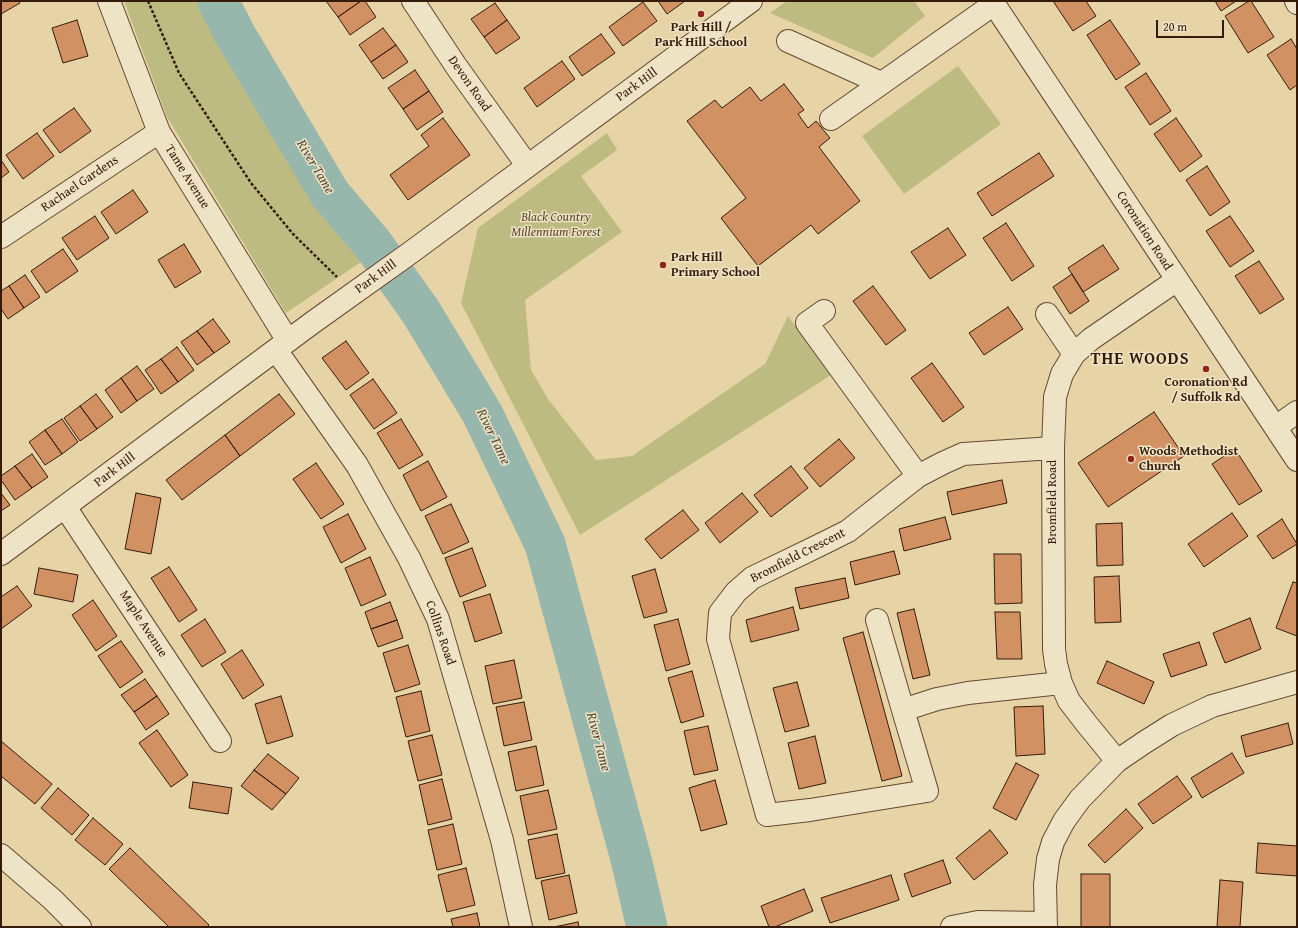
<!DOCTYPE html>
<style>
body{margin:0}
#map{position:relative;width:1298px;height:928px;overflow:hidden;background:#e7d4a6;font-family:"Gentium Book Plus",serif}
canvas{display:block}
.frame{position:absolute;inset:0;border:2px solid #361b0b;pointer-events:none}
.scale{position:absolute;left:1156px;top:20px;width:68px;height:18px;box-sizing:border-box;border:2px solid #361b0b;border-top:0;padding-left:5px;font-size:12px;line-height:14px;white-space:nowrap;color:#361b0b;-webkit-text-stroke:3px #efe3c5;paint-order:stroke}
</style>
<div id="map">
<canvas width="1298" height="928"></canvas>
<div class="frame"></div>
<div class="scale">20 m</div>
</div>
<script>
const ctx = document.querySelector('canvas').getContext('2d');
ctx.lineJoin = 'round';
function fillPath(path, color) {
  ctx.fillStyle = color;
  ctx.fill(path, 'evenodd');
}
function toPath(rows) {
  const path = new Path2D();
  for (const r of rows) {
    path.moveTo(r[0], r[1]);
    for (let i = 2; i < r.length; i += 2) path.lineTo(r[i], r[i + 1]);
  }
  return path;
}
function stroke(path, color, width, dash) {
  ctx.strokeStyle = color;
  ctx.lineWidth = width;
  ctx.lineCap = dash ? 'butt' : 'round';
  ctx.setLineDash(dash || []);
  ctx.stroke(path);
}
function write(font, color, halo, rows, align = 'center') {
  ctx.font = font + ' "Gentium Book Plus",serif';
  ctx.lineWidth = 3;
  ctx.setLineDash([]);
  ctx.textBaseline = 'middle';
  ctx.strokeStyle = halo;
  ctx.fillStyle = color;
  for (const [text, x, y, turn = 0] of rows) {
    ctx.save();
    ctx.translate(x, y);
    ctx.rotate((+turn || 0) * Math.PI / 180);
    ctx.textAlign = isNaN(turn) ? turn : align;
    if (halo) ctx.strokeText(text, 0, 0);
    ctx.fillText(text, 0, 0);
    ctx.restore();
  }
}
fillPath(toPath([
 [124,1,208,1,331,218,364,260,286,313,167,117],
 [787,1,914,1,925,16,873,58,770,13],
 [958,66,1001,124,904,194,862,136],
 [607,133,617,150,581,176,622,232,525,300,531,370,548,399,596,460,632,456,765,364,788,316,831,375,580,535,461,303,478,228]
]), '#bdbb81');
stroke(toPath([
 [218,1,236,36,330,194,372,243,421,312,482,413,545,544,631,859,647,927]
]), '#97b7ad', 41);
const building = toPath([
 [1,1,19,1,20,3,1,14,1,1],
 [326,1,361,1,338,17,326,1],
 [361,1,365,1,376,17,350,35,338,17,361,1],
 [658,1,685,1,667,14,658,1],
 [1053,1,1086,1,1096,16,1073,31,1053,1],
 [1215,1,1236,1,1221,11,1215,1],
 [1249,1,1251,1,1274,37,1248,53,1225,16,1249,1],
 [643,2,657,21,623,46,609,27,643,2],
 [495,3,507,20,484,37,471,19,495,3],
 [77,20,88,56,63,63,52,28,77,20],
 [507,20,520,38,496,54,484,37,507,20],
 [1110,20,1140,64,1116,80,1087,35,1110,20],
 [383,28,396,45,371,62,359,45,383,28],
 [601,34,615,53,582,76,569,57,601,34],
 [1291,39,1297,49,1297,85,1290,90,1267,55,1291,39],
 [396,45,408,62,383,79,371,62,396,45],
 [562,61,575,79,537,107,524,88,562,61],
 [415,70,429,91,403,109,388,88,415,70],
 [1146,73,1171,111,1150,125,1125,87,1146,73],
 [784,84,804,110,798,114,808,128,816,121,830,138,819,147,860,201,818,234,811,225,758,266,721,218,746,198,687,121,715,100,722,108,750,87,761,101,784,84],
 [429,91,443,112,417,130,403,109,429,91],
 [74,108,91,131,60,153,43,130,74,108],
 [443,118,470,155,408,200,390,175,429,146,421,135,443,118],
 [1176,118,1202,156,1180,172,1154,134,1176,118],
 [37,133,54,156,23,179,6,155,37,133],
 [1039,153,1054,176,992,216,977,193,1039,153],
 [1,160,9,172,1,178,1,160],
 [1207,166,1230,202,1210,216,1186,180,1207,166],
 [133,190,148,212,116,234,101,212,133,190],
 [95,216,109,238,77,260,62,238,95,216],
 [1230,216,1254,251,1230,267,1206,231,1230,216],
 [1006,223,1034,266,1012,281,983,238,1006,223],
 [948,228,966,255,930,279,911,252,948,228],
 [184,244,201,272,175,288,158,260,184,244],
 [1103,245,1119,269,1083,292,1068,268,1103,245],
 [63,249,78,271,46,293,31,271,63,249],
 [1259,261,1284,299,1260,314,1235,276,1259,261],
 [1072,274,1089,301,1070,314,1053,287,1072,274],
 [25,275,40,297,24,308,9,286,25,275],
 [9,286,24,308,8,319,1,309,1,291,9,286],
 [873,286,906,330,886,345,853,301,873,286],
 [1008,307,1023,329,984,355,969,333,1008,307],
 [213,319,230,342,214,353,197,331,213,319],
 [197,331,214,353,197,365,181,342,197,331],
 [346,341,369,373,346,390,322,358,346,341],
 [177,347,194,370,178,382,161,359,177,347],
 [161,359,178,382,161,394,145,370,161,359],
 [932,363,964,407,943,422,911,378,932,363],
 [137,366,154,389,137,401,121,378,137,366],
 [121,378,137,401,121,413,105,390,121,378],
 [373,379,397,413,374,429,350,395,373,379],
 [96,394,113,417,97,429,80,406,96,394],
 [279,394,295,414,240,456,225,435,279,394],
 [80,406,97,429,80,441,64,418,80,406],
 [1154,412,1184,456,1108,507,1078,463,1154,412],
 [62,419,78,442,62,454,45,430,62,419],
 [401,419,423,455,399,469,377,433,401,419],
 [45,430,62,454,45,465,29,442,45,430],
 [225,435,240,456,182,500,166,480,225,435],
 [839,439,855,458,820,487,804,468,839,439],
 [1235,449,1262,491,1239,505,1212,464,1235,449],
 [32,454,48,477,32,488,15,466,32,454],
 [428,461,447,497,421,511,403,475,428,461],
 [316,463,344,504,321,519,293,479,316,463],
 [15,466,32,488,15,500,1,480,1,476,15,466],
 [791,466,808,488,771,517,754,495,791,466],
 [1002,480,1007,503,952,515,947,492,1002,480],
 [1,493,10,505,1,511,1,493],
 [136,493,161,498,151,554,125,549,136,493],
 [742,493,758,512,720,543,705,523,742,493],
 [451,504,469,542,443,554,425,516,451,504],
 [683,510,699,530,661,559,645,539,683,510],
 [1232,513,1248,536,1204,567,1188,544,1232,513],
 [348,514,366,549,341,563,323,527,348,514],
 [945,517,951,539,904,551,899,529,945,517],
 [1282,519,1297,544,1273,559,1257,536,1282,519],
 [1122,523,1123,565,1097,566,1096,524,1122,523],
 [472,548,486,586,460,597,445,558,472,548],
 [894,551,900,574,855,585,850,562,894,551],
 [994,554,1021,554,1022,603,995,604,994,554],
 [370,557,386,595,361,606,345,568,370,557],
 [169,567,197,610,179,622,151,578,169,567],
 [39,568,78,575,73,602,34,594,39,568],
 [655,569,667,612,644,618,632,576,655,569],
 [1119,576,1121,622,1095,623,1094,577,1119,576],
 [845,578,849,598,800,609,795,588,845,578],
 [1293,582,1297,583,1297,636,1276,628,1293,582],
 [17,586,32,606,1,629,1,597,17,586],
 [490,594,502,633,475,642,463,602,490,594],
 [93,600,117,636,96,651,72,615,93,600],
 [390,602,397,620,371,629,365,612,390,602],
 [793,607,799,630,751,642,746,620,793,607],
 [914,609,930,675,913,679,897,613,914,609],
 [995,612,1020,612,1022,659,997,659,995,612],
 [1250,618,1261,649,1225,663,1213,633,1250,618],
 [205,619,226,652,202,667,181,635,205,619],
 [678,619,690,664,666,671,654,625,678,619],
 [397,620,403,638,378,647,371,629,397,620],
 [863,632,902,776,882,781,843,638,863,632],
 [121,641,143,672,120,688,98,656,121,641],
 [1199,642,1207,665,1171,677,1163,654,1199,642],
 [408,645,420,684,395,692,383,653,408,645],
 [242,650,264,685,243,699,221,664,242,650],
 [514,660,522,698,493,704,485,666,514,660],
 [1107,661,1154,682,1144,704,1097,683,1107,661],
 [692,671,704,716,681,723,668,678,692,671],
 [145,679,157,696,134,712,121,695,145,679],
 [797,682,809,726,785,732,773,688,797,682],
 [421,691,430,731,406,737,396,697,421,691],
 [157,696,169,714,146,730,134,712,157,696],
 [281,696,293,736,267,744,255,704,281,696],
 [524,702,532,740,504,746,496,707,524,702],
 [1043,706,1045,754,1016,756,1014,707,1043,706],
 [1288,723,1293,744,1246,757,1241,736,1288,723],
 [708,726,718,770,694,775,684,731,708,726],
 [157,730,188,775,171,787,139,743,157,730],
 [432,735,442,775,418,781,408,741,432,735],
 [815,736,826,783,799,789,788,743,815,736],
 [1,741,52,784,35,804,1,776,1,741],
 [536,746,544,785,516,791,508,752,536,746],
 [1232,753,1244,773,1202,798,1191,778,1232,753],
 [268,754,299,778,286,794,254,770,268,754],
 [1016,763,1039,775,1016,820,993,808,1016,763],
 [254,770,286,794,272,810,241,786,254,770],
 [1177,776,1192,797,1153,824,1138,804,1177,776],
 [442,779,452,819,428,825,419,785,442,779],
 [715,780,727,824,701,831,689,788,715,780],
 [193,782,232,788,228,814,189,808,193,782],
 [58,788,89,815,72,835,41,808,58,788],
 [548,790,557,829,528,835,520,796,548,790],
 [1126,809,1143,828,1105,863,1088,845,1126,809],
 [93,818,123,844,105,865,75,840,93,818],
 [453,824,462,864,437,870,428,830,453,824],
 [990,830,1008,853,974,880,956,858,990,830],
 [557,834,565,873,536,879,528,840,557,834],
 [1258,843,1297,846,1297,876,1256,873,1258,843],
 [130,848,209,925,207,927,169,927,109,869,130,848],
 [943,860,951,883,912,897,904,874,943,860],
 [466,868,475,905,447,912,438,875,466,868],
 [1081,874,1110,874,1110,927,1081,927,1081,874],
 [569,875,577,913,549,920,541,881,569,875],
 [891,875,899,900,830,923,821,898,891,875],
 [1220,880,1243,882,1240,927,1217,927,1220,880],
 [804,889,813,911,775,927,769,927,761,906,804,889],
 [477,913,480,927,453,927,451,919,477,913],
 [578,922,579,927,554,927,578,922]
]);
fillPath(building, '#d19163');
stroke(building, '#361b0b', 1);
const minor = toPath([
 [109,1,159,132,288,341],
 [413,1,456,66,527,165],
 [992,1,1297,460],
 [1296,1,1297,3],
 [788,41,881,83],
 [831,119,994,4],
 [1,237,159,132],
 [824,311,807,323,918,476],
 [1047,314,1074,354],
 [276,350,357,465,409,558,438,619,502,840,521,927],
 [1276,427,1297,412],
 [1053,448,963,454,943,463,918,476,848,531,824,543,752,578,736,592,720,613,718,639,767,815,810,810,927,791,903,710,937,699,968,693,1061,683],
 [65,507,220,741],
 [1,554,312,323,410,253,751,1],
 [877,620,903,710],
 [1117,761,1086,723,1069,701,1061,683,1056,664,1054,649,1053,448,1055,397,1062,374,1074,354,1091,339,1177,280],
 [1,855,52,899,80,927],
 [952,927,978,922,1046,923],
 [1046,927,1045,885,1048,859,1053,842,1064,821,1080,799,1117,761,1145,742,1172,725,1212,706,1297,682]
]);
stroke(minor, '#624932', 24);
stroke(toPath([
 [148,1,179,73,251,183,293,234,337,277]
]), '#361b0b', 2.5, [3, 2]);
stroke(minor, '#efe3c5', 22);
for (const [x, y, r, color] of [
 [701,14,4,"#8f2418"],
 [663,265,4,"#8f2418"],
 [1206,369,4,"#8f2418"],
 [1131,459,4,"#8f2418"]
]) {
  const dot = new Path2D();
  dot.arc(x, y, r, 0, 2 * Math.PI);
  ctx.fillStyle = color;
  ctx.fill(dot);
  stroke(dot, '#efe3c5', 1.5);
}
write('bold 13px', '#361b0b', '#efe3c5', [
 ["Park Hill /",701,28],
 ["Park Hill School",701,43],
 ["Park Hill",671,258,"left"],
 ["Primary School",671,273,"left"],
 ["Coronation Rd",1206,383],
 ["/ Suffolk Rd",1206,398],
 ["Woods Methodist",1139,452,"left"],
 ["Church",1139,467,"left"]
]);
write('13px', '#361b0b', '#efe3c5', [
 ["Devon Road",469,84,55],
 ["Park Hill",637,85,-36],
 ["Tame Avenue",187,177,58],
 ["Rachael Gardens",80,184,-34],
 ["Coronation Road",1144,231,57],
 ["Park Hill",376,277,-36],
 ["Park Hill",115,470,-37],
 ["Bromfield Road",1053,502,-90],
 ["Bromfield Crescent",798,556,-27],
 ["Maple Avenue",143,624,57],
 ["Collins Road",440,633,71]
]);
write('italic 13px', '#5e4b2e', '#efe3c5', [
 ["Black Country",556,218],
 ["Millennium Forest",556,233]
]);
write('italic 14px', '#534a3c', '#efe3c5', [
 ["River Tame",315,167,59],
 ["River Tame",493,437,64],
 ["River Tame",598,742,75]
]);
ctx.letterSpacing = '1px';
write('bold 17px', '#361b0b', '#efe3c5', [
 ["THE WOODS",1140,360]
]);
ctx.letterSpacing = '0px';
</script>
